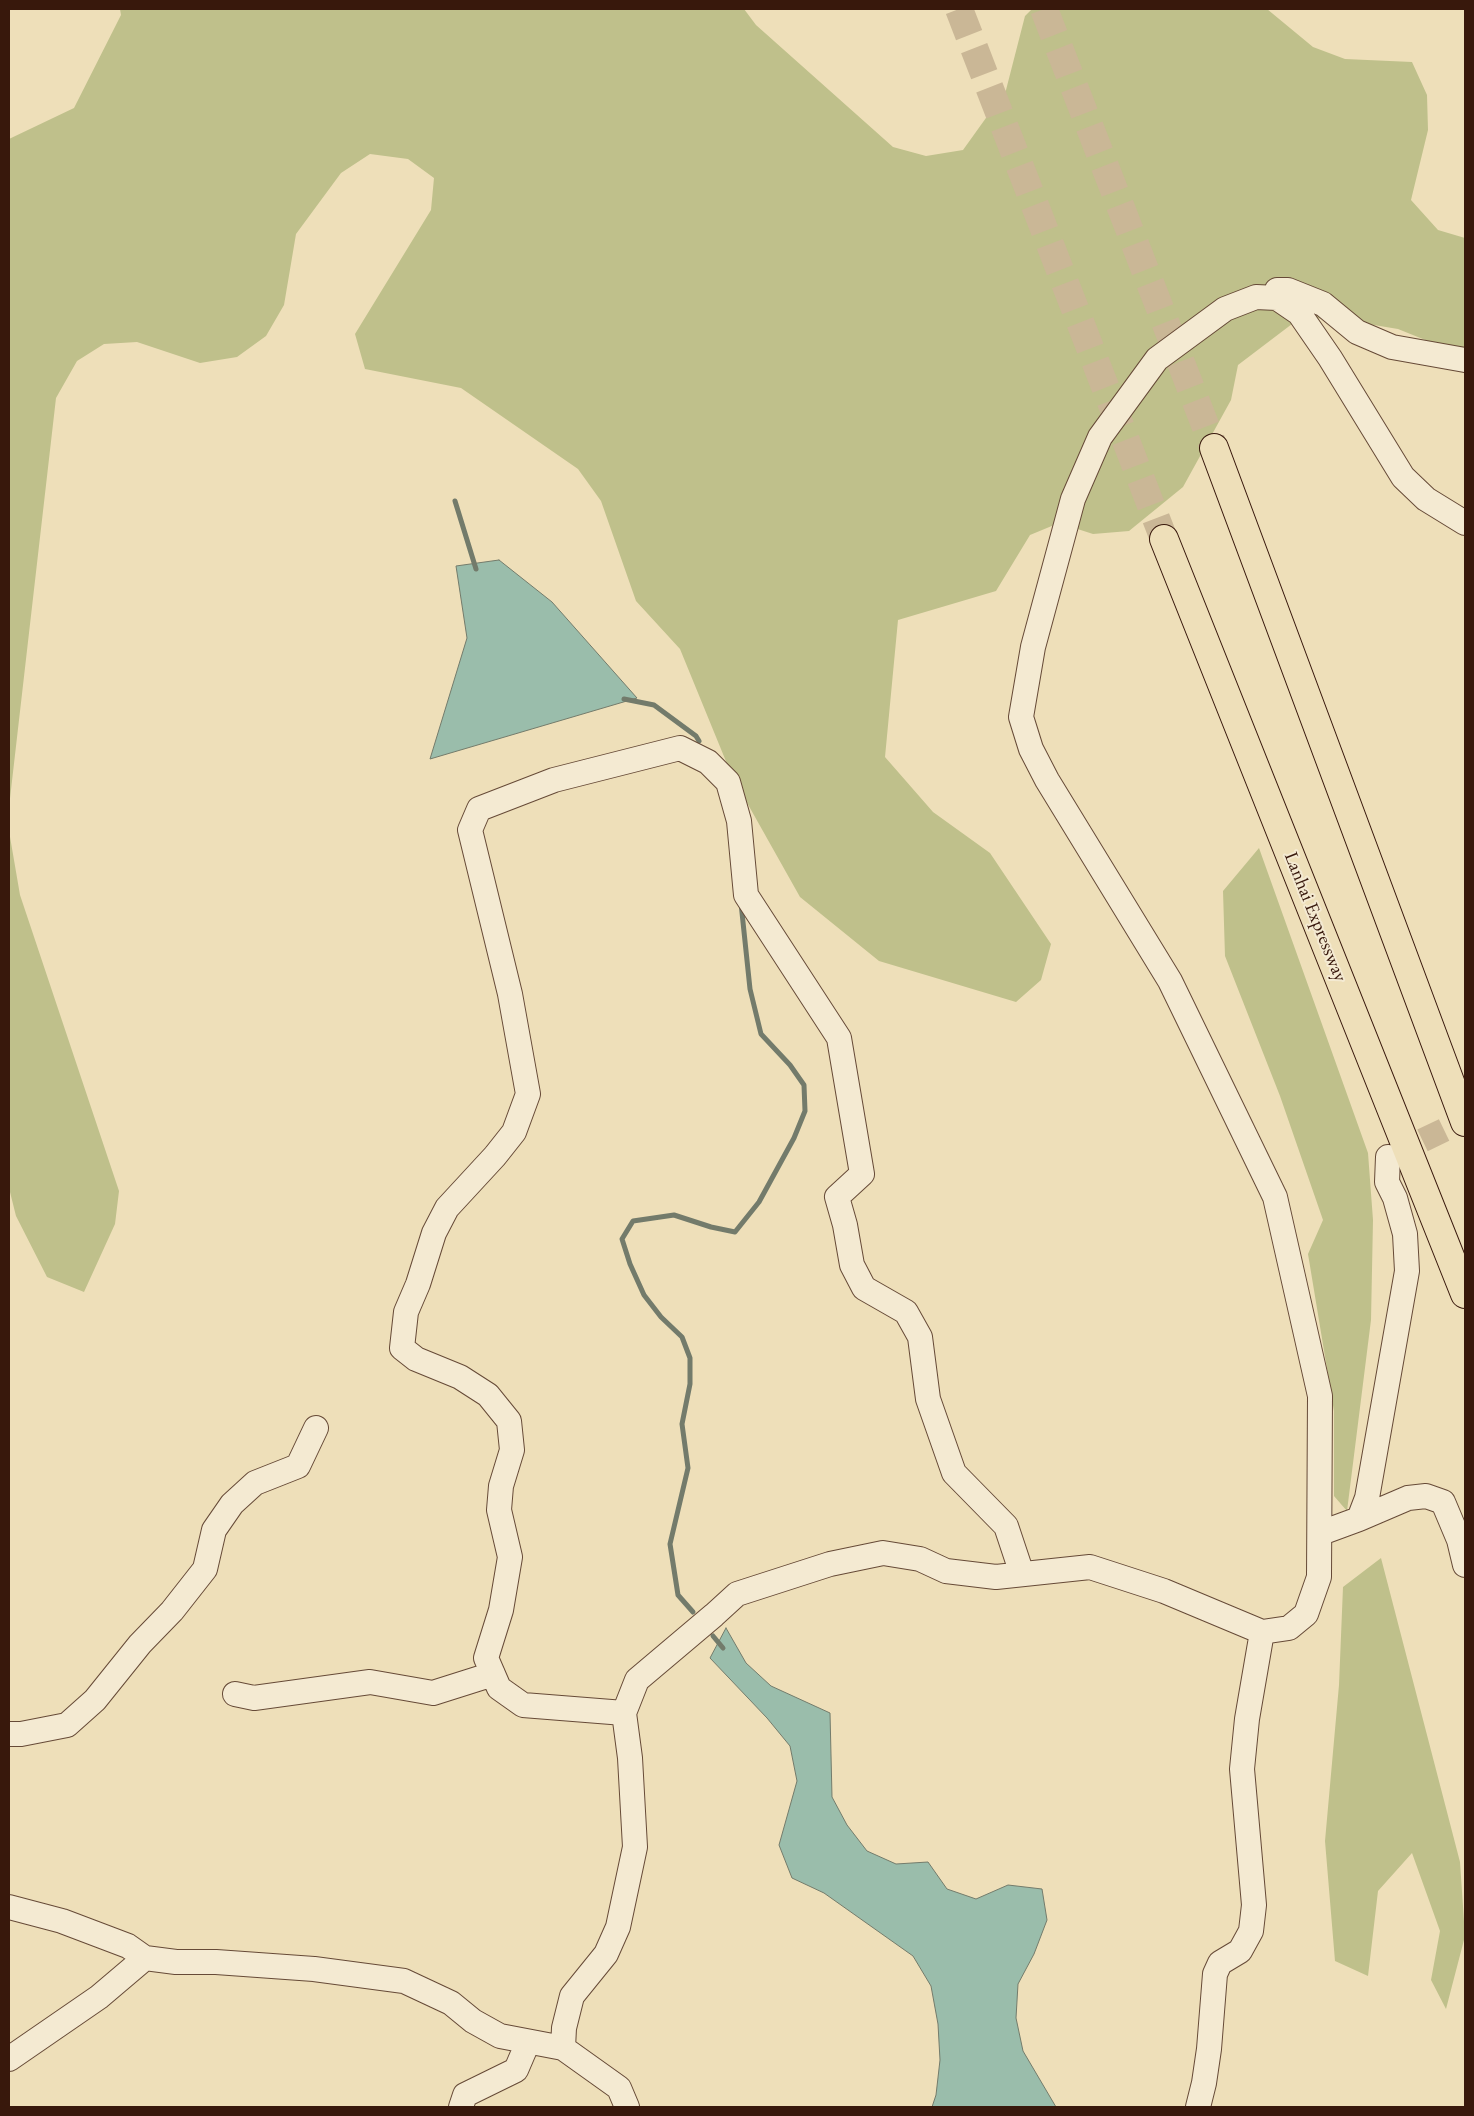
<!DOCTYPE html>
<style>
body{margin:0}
#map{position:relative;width:1474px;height:2116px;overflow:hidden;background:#eedfb9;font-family:"EB Garamond",serif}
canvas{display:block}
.frame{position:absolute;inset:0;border:10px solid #38180c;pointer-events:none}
</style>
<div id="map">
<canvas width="1474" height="2116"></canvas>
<div class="frame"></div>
</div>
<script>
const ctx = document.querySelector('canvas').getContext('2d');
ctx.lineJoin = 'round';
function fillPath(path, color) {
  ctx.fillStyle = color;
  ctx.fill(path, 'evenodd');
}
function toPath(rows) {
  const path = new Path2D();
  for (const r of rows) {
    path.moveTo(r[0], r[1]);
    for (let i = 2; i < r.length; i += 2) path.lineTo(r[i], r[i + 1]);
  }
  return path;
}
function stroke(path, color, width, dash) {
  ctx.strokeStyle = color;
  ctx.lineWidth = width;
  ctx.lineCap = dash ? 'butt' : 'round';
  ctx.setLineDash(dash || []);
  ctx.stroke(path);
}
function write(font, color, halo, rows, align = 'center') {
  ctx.font = font + ' "EB Garamond",serif';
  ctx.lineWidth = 4;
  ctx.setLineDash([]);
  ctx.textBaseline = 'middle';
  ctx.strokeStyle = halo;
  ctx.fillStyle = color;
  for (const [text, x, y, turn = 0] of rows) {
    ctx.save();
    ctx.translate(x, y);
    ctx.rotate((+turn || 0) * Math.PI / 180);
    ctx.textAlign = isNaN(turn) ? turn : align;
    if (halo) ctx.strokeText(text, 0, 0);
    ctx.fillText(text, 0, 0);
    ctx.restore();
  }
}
fillPath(toPath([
 [120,9,744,9,756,25,893,147,926,156,963,150,1006,90,1025,16,1032,9,1267,9,1313,47,1345,59,1412,62,1427,95,1428,130,1411,200,1438,230,1465,238,1465,356,1398,329,1326,317,1292,324,1238,365,1231,400,1183,487,1129,531,1093,534,1059,523,1030,535,996,591,898,620,885,757,933,812,990,853,1051,944,1041,980,1016,1002,879,961,800,897,732,776,680,649,636,601,601,501,578,469,461,388,365,369,355,334,431,210,434,178,408,159,370,154,341,173,296,234,284,305,266,336,237,357,200,363,137,342,104,344,77,361,56,398,9,807,9,139,74,108,121,15],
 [9,831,20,895,119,1191,115,1224,84,1292,47,1277,16,1216,9,1188],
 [1259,848,1368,1153,1373,1220,1371,1320,1347,1511,1334,1496,1334,1411,1308,1254,1323,1220,1280,1096,1225,956,1223,891],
 [1381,1558,1460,1862,1465,1936,1446,2009,1431,1980,1440,1931,1412,1853,1378,1891,1368,1976,1335,1961,1325,1841,1339,1685,1343,1587]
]), '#bfc08b');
const water = toPath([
 [499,560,552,602,637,698,430,759,467,638,456,566,499,560],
 [726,1628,746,1663,771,1686,830,1713,832,1797,847,1825,867,1851,896,1864,928,1862,947,1889,976,1899,1008,1885,1042,1889,1047,1920,1034,1954,1018,1984,1016,2018,1023,2051,1056,2107,932,2107,936,2095,940,2060,938,2024,931,1986,913,1956,824,1893,792,1878,779,1845,797,1781,790,1746,767,1718,710,1658,726,1628]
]);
fillPath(water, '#9abdab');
stroke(water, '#737b6b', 1);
stroke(toPath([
 [455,501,476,569],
 [624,699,654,705,696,736,699,741],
 [693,1612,678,1595,670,1544,688,1468,682,1424,690,1384,690,1358,682,1337,661,1317,644,1295,630,1264,622,1239,633,1221,674,1215,711,1227,735,1232,759,1202,794,1138,805,1111,804,1085,790,1065,761,1034,750,989,741,903],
 [713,1636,723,1648]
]), '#737b6b', 5);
stroke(toPath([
 [1390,1156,1465,1120]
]), '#cab796', 24, [24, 12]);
stroke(toPath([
 [959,9,1164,539],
 [1044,9,1214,448]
]), '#cab796', 28, [28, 14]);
const minor = toPath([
 [1277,290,1288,290,1323,304,1357,332,1392,347,1465,360],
 [1359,1519,1408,1498,1426,1496,1443,1502,1459,1540,1465,1565],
 [1321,1533,1359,1519,1367,1498,1407,1271,1405,1234,1395,1198,1387,1182,1388,1157],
 [235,1694,254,1698,370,1682,433,1693,493,1674],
 [624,1713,523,1705,499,1688,486,1658,501,1610,510,1557,499,1510,501,1486,512,1450,509,1421,488,1395,460,1377,416,1359,402,1348,406,1312,418,1284,434,1233,447,1208,495,1156,514,1132,528,1094,510,994,470,830,479,809,554,780,680,748,708,762,728,782,739,821,746,895,839,1038,862,1174,837,1197,845,1225,852,1265,864,1288,906,1312,920,1337,928,1399,954,1473,1006,1526,1022,1574],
 [9,1734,21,1734,67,1725,95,1700,140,1644,172,1611,205,1569,214,1530,232,1504,255,1483,298,1466,316,1428],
 [9,1907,62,1921,128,1946,145,1958,176,1962,216,1962,314,1969,404,1981,451,2003,473,2021,500,2036,563,2048,619,2088,627,2107],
 [563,2048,564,2028,572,1996,606,1954,618,1927,635,1847,630,1758,624,1713,637,1680,714,1615,737,1594,830,1564,883,1553,920,1559,946,1571,996,1577,1090,1567,1164,1591,1262,1632,1289,1628,1306,1614,1319,1577,1320,1396,1275,1197,1170,981,1047,780,1031,749,1021,717,1033,647,1073,499,1100,437,1157,359,1225,309,1256,297,1277,298,1299,313,1330,358,1403,477,1426,499,1465,523],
 [9,2059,99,1997,145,1958],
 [461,2107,465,2095,516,2070,528,2042],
 [1198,2107,1204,2083,1209,2049,1215,1974,1220,1963,1240,1951,1251,1931,1254,1905,1242,1769,1247,1719,1262,1632]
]);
const highway = toPath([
 [1214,448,1465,1122],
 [1164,539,1465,1294]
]);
stroke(minor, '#664a37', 26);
stroke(highway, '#38180c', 30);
stroke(minor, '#f4ead2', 24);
stroke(highway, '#eedfb9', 28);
write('19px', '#38180c', '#f4ead2', [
 ["Lanhai Expressway",1315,917,68]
]);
</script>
